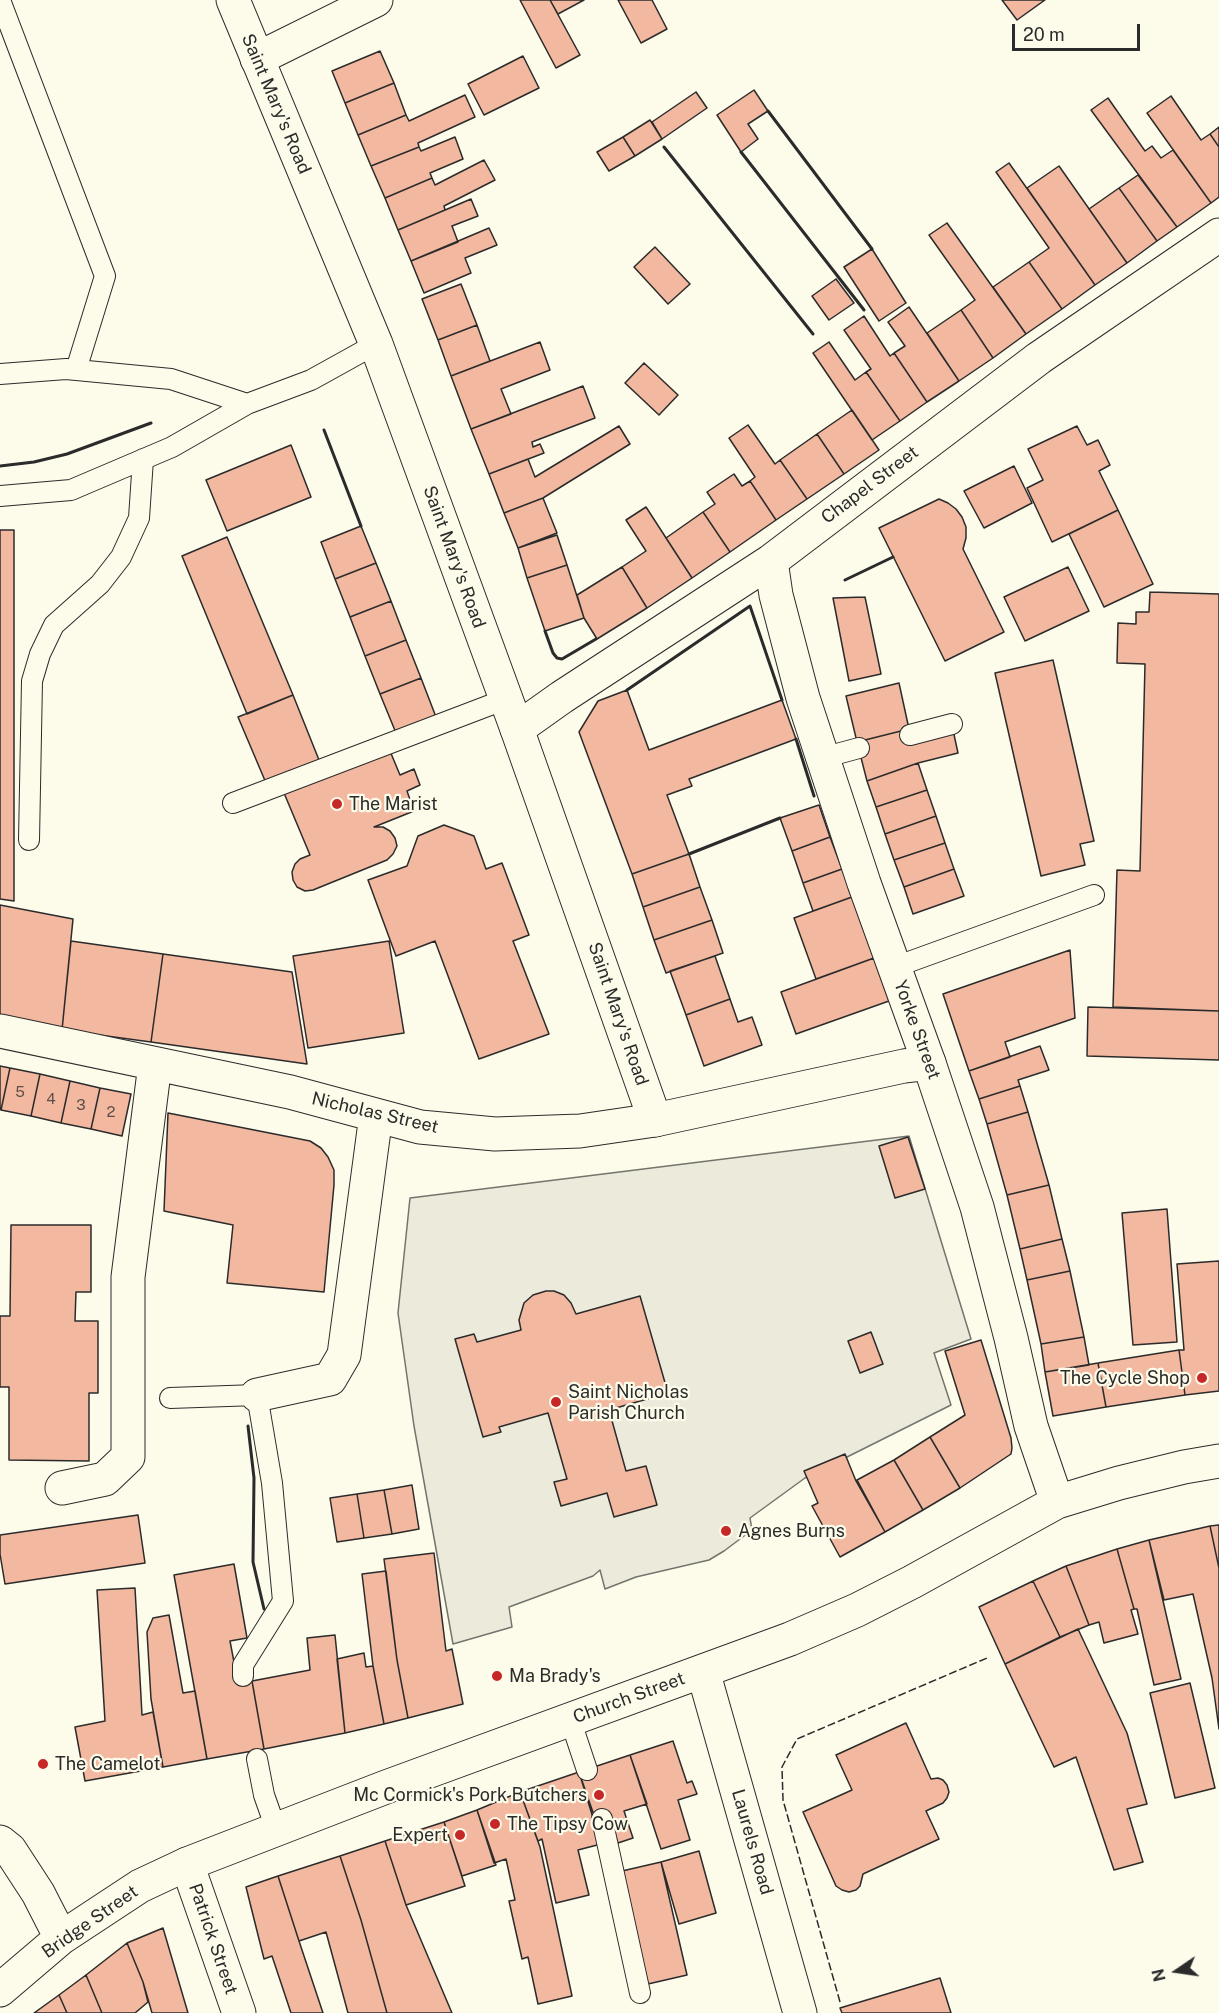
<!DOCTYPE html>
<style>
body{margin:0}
#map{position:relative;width:1219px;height:2013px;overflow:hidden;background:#fdfbea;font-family:"Public Sans",sans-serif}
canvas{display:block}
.north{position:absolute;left:1147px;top:1941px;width:60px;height:60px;-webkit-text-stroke:4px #fdfbea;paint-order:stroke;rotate:257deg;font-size:16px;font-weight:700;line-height:24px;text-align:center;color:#2b2b2b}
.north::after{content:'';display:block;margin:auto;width:21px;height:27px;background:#2b2b2b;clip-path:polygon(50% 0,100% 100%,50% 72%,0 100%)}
.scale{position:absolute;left:1012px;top:24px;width:128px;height:27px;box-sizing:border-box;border:3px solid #2b2b2b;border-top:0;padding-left:8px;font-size:18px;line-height:21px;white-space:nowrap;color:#2b2b2b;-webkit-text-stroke:4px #fdfbea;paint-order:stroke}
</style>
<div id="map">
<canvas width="1219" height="2013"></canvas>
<div class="north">N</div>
<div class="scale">20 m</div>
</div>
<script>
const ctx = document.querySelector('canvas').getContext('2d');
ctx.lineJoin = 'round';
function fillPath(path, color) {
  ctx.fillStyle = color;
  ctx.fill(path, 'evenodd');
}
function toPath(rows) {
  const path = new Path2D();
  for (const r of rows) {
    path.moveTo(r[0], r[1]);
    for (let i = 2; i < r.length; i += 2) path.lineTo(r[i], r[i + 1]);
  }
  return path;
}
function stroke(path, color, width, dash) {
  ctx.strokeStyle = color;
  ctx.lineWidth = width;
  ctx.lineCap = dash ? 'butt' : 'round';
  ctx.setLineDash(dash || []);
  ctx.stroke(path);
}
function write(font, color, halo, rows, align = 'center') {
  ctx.font = font + ' "Public Sans",sans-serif';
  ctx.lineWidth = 4.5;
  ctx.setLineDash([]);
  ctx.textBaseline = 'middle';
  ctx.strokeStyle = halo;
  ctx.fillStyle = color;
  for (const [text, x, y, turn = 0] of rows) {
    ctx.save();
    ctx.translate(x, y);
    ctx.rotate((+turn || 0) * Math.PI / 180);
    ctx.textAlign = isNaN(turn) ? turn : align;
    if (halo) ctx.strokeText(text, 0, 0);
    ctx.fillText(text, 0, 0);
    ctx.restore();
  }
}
const green = toPath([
 [909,1136,971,1339,934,1353,951,1405,805,1478,750,1518,752,1530,724,1551,709,1560,636,1577,605,1589,600,1570,593,1576,509,1607,512,1627,453,1644,414,1426,398,1313,410,1198,909,1136]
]);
fillPath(green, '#ecebdb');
stroke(green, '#74746e', 1.5);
const building = toPath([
 [520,0,550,0,580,55,556,68,520,0],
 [550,0,584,0,558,14,550,0],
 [618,0,652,0,667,29,641,43,618,0],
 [1002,0,1045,0,1017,20,1002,0],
 [380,51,394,83,345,103,332,71,380,51],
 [523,56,539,88,484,115,468,84,523,56],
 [394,83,406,115,358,135,345,103,394,83],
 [754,90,768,111,748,124,758,139,741,152,717,115,754,90],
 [696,92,707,108,662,139,652,122,696,92],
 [465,95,475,117,418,143,419,147,371,166,358,135,406,115,409,121,465,95],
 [1171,96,1201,140,1210,134,1219,147,1219,197,1211,203,1147,113,1171,96],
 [1108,98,1145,151,1152,146,1161,158,1173,150,1211,203,1177,227,1091,110,1108,98],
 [650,120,662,139,635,156,623,137,650,120],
 [1219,127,1219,147,1210,134,1219,127],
 [455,137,463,159,430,173,432,178,385,198,371,166,419,147,421,151,455,137],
 [623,137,635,156,609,171,597,152,623,137],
 [484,160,495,180,444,206,445,210,398,230,385,198,432,178,435,185,484,160],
 [1009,163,1095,285,1062,309,1029,262,1049,248,996,172,1009,163],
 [1059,166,1127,263,1095,285,1027,188,1059,166],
 [1138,175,1177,227,1157,241,1119,188,1138,175],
 [1119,188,1157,241,1127,263,1089,209,1119,188],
 [471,199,478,216,452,226,458,242,411,261,398,230,471,199],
 [947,223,1026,334,993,358,961,310,975,300,929,235,947,223],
 [489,228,497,245,465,258,471,273,424,293,411,261,489,228],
 [655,247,690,284,668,304,634,267,655,247],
 [872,249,906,303,879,321,844,267,872,249],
 [1029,262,1062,309,1026,334,993,287,1029,262],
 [836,279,854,303,829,320,812,296,836,279],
 [461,284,477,325,438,340,422,299,461,284],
 [909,307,959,381,927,402,894,353,905,346,888,322,909,307],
 [961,310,993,358,959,381,927,333,961,310],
 [864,316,890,356,894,353,927,402,900,421,866,372,871,369,844,330,864,316],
 [477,325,490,361,451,376,438,340,477,325],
 [540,342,550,370,501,389,511,414,471,429,451,376,540,342],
 [829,342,855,380,866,372,900,421,872,440,813,353,829,342],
 [644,363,678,395,659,415,625,383,644,363],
 [583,386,595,418,532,442,533,447,540,444,544,453,489,474,471,429,583,386],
 [852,410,879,450,844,474,817,434,852,410],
 [748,425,775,464,780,460,807,499,776,520,750,481,755,477,729,438,748,425],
 [619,426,630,444,543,498,504,513,489,474,528,459,535,477,619,426],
 [1077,426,1087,445,1098,440,1110,465,1099,471,1118,510,1052,542,1027,488,1043,480,1028,449,1077,426],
 [817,434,844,474,807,499,780,460,817,434],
 [291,445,311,497,227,531,206,480,291,445],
 [1014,466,1032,503,984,528,964,491,1014,466],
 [734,474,742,486,750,481,776,520,730,552,703,512,715,504,707,492,734,474],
 [543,498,557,533,518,548,504,513,543,498],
 [939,499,948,503,956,509,962,517,966,527,966,538,963,549,1004,632,945,661,879,528,939,499],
 [646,507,692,578,647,608,622,567,646,551,626,520,646,507],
 [1118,510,1153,584,1104,607,1069,534,1118,510],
 [703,512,730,552,692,578,666,538,703,512],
 [361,526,376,563,335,579,321,542,361,526],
 [0,530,14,530,14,901,0,899,0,530],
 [557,535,567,565,527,578,518,548,557,535],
 [227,537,293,695,247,714,182,556,227,537],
 [376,563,391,601,350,617,335,579,376,563],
 [567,565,584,618,545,631,527,578,567,565],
 [622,567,647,608,597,639,584,618,577,595,622,567],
 [1068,567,1089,611,1025,641,1004,597,1068,567],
 [1150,592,1219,594,1219,1011,1113,1007,1117,870,1140,871,1145,664,1117,663,1118,623,1136,624,1136,612,1149,612,1150,592],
 [865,597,881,674,849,681,833,598,865,597],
 [391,601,406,640,365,656,350,617,391,601],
 [406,640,421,678,380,694,365,656,406,640],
 [1053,660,1094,841,1080,844,1085,865,1041,876,995,673,1053,660],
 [421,678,436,717,396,733,380,694,421,678],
 [899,683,909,729,857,742,846,696,899,683],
 [627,690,649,750,782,700,796,739,689,779,692,786,667,795,689,854,632,874,579,732,598,701,627,690],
 [293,695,319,760,266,783,238,717,293,695],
 [909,729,953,730,958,753,918,763,867,781,857,742,909,729],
 [390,751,400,775,414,769,420,785,407,791,414,811,374,827,383,827,390,831,395,838,397,846,393,854,387,860,313,890,305,891,297,887,293,880,292,872,295,864,300,859,310,855,284,793,390,751],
 [918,763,927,790,876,807,867,781,918,763],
 [927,790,936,816,885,834,876,807,927,790],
 [819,805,830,837,792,851,780,818,819,805],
 [936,816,945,843,894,860,885,834,936,816],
 [444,825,474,836,486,869,502,863,529,935,513,941,549,1034,479,1059,435,941,396,956,368,880,407,866,418,836,444,825],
 [830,837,842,869,803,883,792,851,830,837],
 [945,843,954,869,904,887,894,860,945,843],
 [689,854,700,887,643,907,632,874,689,854],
 [842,869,852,897,813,911,803,883,842,869],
 [954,869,964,896,913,914,904,887,954,869],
 [700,887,712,920,654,940,643,907,700,887],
 [852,897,874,958,816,979,794,918,852,897],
 [0,905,73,919,62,1030,0,1019,0,905],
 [712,920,723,953,666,973,654,940,712,920],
 [71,941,163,954,151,1042,62,1030,71,941],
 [389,941,404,1033,308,1048,293,956,389,941],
 [1070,950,1075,1018,1005,1042,1010,1057,969,1071,943,994,1070,950],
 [163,954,292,972,307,1064,151,1042,163,954],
 [715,956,730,999,686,1015,670,971,715,956],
 [874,958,889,1001,796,1034,781,992,874,958],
 [730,999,738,1022,752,1017,762,1045,704,1066,686,1015,730,999],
 [1088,1007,1219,1011,1219,1060,1087,1056,1088,1007],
 [1040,1046,1049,1070,1018,1080,1020,1086,979,1099,969,1071,1040,1046],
 [0,1066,10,1068,1,1110,0,1109,0,1066],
 [10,1068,40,1074,31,1116,1,1110,10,1068],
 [40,1074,70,1081,61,1123,31,1116,40,1074],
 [70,1081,100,1088,91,1129,61,1123,70,1081],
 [1020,1086,1028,1112,987,1124,979,1099,1020,1086],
 [100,1088,131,1094,122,1136,91,1129,100,1088],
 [1028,1112,1049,1185,1007,1195,987,1124,1028,1112],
 [168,1113,310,1141,321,1148,328,1157,334,1170,334,1185,324,1292,227,1283,233,1225,164,1211,168,1113],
 [908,1137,925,1189,895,1198,879,1146,908,1137],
 [1049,1185,1062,1239,1020,1249,1007,1195,1049,1185],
 [1167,1209,1177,1342,1133,1345,1122,1213,1167,1209],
 [11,1225,91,1225,91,1292,76,1292,75,1321,98,1321,98,1393,89,1393,89,1461,9,1460,9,1387,0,1387,0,1316,10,1316,11,1225],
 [1062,1239,1070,1271,1027,1280,1020,1249,1062,1239],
 [1219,1261,1219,1391,1185,1395,1179,1350,1184,1350,1177,1264,1219,1261],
 [1070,1271,1084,1337,1041,1344,1027,1280,1070,1271],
 [546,1291,554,1291,564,1295,571,1303,576,1314,640,1296,668,1393,609,1410,626,1471,646,1466,657,1505,614,1517,607,1493,561,1506,554,1482,567,1479,548,1413,499,1427,501,1432,483,1437,455,1339,474,1334,477,1342,521,1330,519,1320,524,1303,533,1295,546,1291],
 [871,1332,883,1364,860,1373,848,1341,871,1332],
 [1084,1337,1089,1365,1045,1372,1041,1344,1084,1337],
 [981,1340,1011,1438,1012,1448,1011,1454,960,1488,930,1437,965,1415,945,1351,981,1340],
 [1179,1350,1185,1395,1106,1407,1098,1363,1179,1350],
 [1098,1363,1106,1407,1053,1416,1045,1372,1098,1363],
 [930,1437,960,1488,923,1510,894,1460,930,1437],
 [845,1454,856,1481,885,1532,840,1557,812,1506,818,1503,804,1471,845,1454],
 [894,1460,923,1510,885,1532,857,1480,894,1460],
 [412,1485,419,1529,392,1534,384,1490,412,1485],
 [384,1490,392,1534,364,1538,357,1494,384,1490],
 [357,1494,364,1538,337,1542,330,1498,357,1494],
 [138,1515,145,1563,5,1584,0,1554,0,1535,138,1515],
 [1219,1525,1219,1568,1210,1526,1219,1525],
 [1210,1526,1219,1568,1219,1729,1212,1678,1193,1594,1164,1600,1149,1540,1210,1526],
 [1149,1540,1181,1679,1154,1685,1137,1609,1134,1609,1117,1549,1149,1540],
 [1117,1549,1134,1609,1131,1610,1138,1634,1104,1643,1099,1622,1089,1625,1066,1566,1117,1549],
 [434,1553,446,1651,452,1649,463,1704,408,1718,397,1660,384,1559,434,1553],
 [234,1564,247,1638,230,1641,238,1683,252,1681,264,1749,207,1759,174,1575,234,1564],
 [1066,1566,1089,1625,1060,1637,1033,1581,1066,1566],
 [386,1571,397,1660,408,1718,384,1724,373,1666,362,1574,386,1571],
 [1033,1581,1060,1637,1005,1664,979,1607,1033,1581],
 [135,1588,142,1715,153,1712,163,1767,85,1781,75,1727,105,1721,97,1590,135,1588],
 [169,1615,183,1693,195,1691,207,1759,163,1767,151,1699,147,1632,153,1618,169,1615],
 [1078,1629,1127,1733,1147,1804,1127,1809,1143,1862,1114,1870,1076,1757,1054,1767,1005,1664,1078,1629],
 [335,1635,345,1733,264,1749,252,1681,310,1670,307,1638,335,1635],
 [364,1653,366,1667,373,1666,384,1724,345,1733,337,1659,364,1653],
 [1190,1683,1215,1788,1175,1798,1150,1693,1190,1683],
 [906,1723,931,1779,938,1778,943,1780,947,1785,949,1792,947,1798,943,1803,926,1811,939,1839,863,1874,860,1886,856,1890,849,1892,842,1890,836,1886,803,1812,852,1790,836,1755,906,1723],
 [673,1741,687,1783,692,1781,697,1794,678,1800,690,1840,661,1849,630,1755,673,1741],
 [630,1755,647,1804,624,1811,633,1838,618,1843,609,1817,596,1821,579,1772,630,1755],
 [579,1772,601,1844,578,1850,589,1895,556,1903,542,1839,538,1841,520,1792,579,1772],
 [520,1792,540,1847,572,1996,538,2004,528,1957,522,1959,509,1901,515,1900,506,1859,494,1863,477,1810,520,1792],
 [477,1810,496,1865,462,1876,444,1822,477,1810],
 [444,1822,465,1886,406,1905,385,1841,444,1822],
 [385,1841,406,1905,452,2013,387,2013,361,1920,340,1856,385,1841],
 [699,1851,716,1913,679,1924,661,1862,699,1851],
 [340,1856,361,1920,387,2013,348,2013,326,1932,299,1941,278,1876,340,1856],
 [661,1862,687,1975,648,1984,622,1871,661,1862],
 [278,1876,299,1941,323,2013,291,2013,272,1956,264,1959,246,1887,278,1876],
 [163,1928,188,2013,152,2013,143,1982,127,1943,163,1928],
 [127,1943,143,1982,148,2002,135,2013,102,2013,86,1975,127,1943],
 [86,1975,102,2013,67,2013,59,1995,86,1975],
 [940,1978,951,2013,842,2013,840,2008,940,1978],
 [59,1995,67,2013,34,2013,59,1995]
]);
fillPath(building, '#f2b8a0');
stroke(building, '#2b2b2b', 1.5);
const lane = toPath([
 [0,0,105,276,76,370],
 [0,374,66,369,171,379,247,404],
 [0,496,71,490,172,447,247,404,311,380,376,344],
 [910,735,952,724],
 [822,758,859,748],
 [233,803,506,699],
 [29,840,32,681,40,654,54,625,100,584,121,557,139,518,143,459],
 [895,967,1094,895],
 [170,1398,257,1395,272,1483,283,1601,243,1665,243,1676],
 [570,1719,587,1770],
 [257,1759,264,1795,276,1829],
 [602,1819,640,1993]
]);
const street = toPath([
 [257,59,376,0],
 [771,561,776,595,803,698,864,883,929,1063],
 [517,729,562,697,771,561,1039,358,1219,235],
 [0,1031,290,1092,420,1127,495,1134,580,1131,655,1120],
 [257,1395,330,1379,344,1355,376,1115],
 [62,1488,105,1479,128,1457,128,1277,155,1064],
 [187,1864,239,2013]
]);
const secondary = toPath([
 [233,0,376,344,517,729,655,1120,904,1066,929,1063,977,1207,1011,1338,1031,1426,1057,1502],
 [703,1671,800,2013],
 [0,1842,10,1850,38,1893,61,1938],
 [0,1990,61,1938,140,1886,187,1864,386,1787,790,1639,857,1610,912,1582,1057,1502,1119,1483,1184,1467,1219,1461]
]);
stroke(lane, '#2b2b2b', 22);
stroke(street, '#2b2b2b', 35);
stroke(secondary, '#2b2b2b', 35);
stroke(lane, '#fdfbea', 20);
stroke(street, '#fdfbea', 33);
stroke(secondary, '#fdfbea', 33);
stroke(toPath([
 [840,2002,783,1800,782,1767,797,1739,987,1658]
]), '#2b2b2b', 1.5, [8, 3]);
stroke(toPath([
 [768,111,872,249],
 [664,147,813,334],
 [741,152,864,310],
 [324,430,361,526],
 [0,466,34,462,67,454,151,423],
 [845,580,893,557],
 [545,631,553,653,557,658,562,659,596,639],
 [627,690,750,606,782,700],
 [796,739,814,796],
 [689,854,780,818],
 [248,1426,254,1478,253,1562,264,1609]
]), '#2b2b2b', 3);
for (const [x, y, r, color] of [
 [337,804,6,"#c62828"],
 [1202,1378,6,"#c62828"],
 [556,1402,6,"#c62828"],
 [726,1531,6,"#c62828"],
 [497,1676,6,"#c62828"],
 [43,1764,6,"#c62828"],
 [599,1795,6,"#c62828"],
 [495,1824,6,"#c62828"],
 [460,1835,6,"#c62828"]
]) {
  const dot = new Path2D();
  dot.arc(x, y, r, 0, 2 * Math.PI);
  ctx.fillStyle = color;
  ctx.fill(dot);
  stroke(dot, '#fdfbea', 2);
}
write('15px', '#5d4e48', null, [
 ["5",20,1092],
 ["4",51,1099],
 ["3",81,1105],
 ["2",111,1112]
]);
write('18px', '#2b2b2b', '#fdfbea', [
 ["Saint Mary's Road",276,104,67],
 ["Chapel Street",870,485,-37],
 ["Saint Mary's Road",454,557,70],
 ["Saint Mary's Road",618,1014,71],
 ["Yorke Street",917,1030,70],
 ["Nicholas Street",375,1113,13],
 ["Church Street",629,1698,-20],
 ["Laurels Road",752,1842,74],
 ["Bridge Street",90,1922,-35],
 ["Patrick Street",213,1939,71]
]);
write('18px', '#2b2b2b', '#fdfbea', [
 ["The Marist",349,804],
 ["The Cycle Shop",1190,1378,"right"],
 ["Saint Nicholas",568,1392],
 ["Parish Church",568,1413],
 ["Agnes Burns",738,1531],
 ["Ma Brady's",509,1676],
 ["The Camelot",55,1764],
 ["Mc Cormick's Pork Butchers",587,1795,"right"],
 ["The Tipsy Cow",507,1824],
 ["Expert",448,1835,"right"]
], 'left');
</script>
